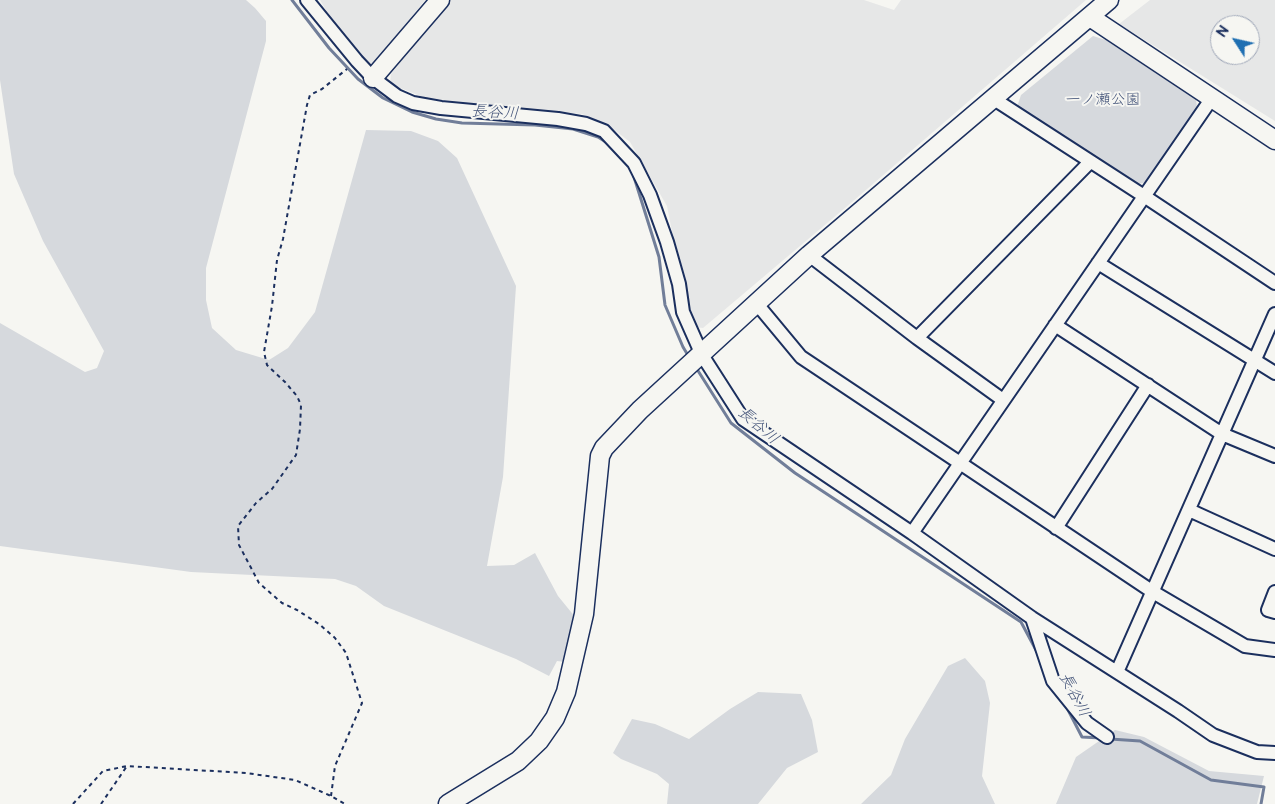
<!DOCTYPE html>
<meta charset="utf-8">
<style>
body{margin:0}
#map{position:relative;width:1275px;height:804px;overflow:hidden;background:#f6f6f2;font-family:"Balsamiq Sans",sans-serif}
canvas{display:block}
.north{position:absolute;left:1210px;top:15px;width:50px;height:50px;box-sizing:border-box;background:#f6f6f2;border:1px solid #9ea6b7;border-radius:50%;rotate:305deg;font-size:14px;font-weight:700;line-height:20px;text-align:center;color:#1b2f5e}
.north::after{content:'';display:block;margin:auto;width:18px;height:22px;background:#1f6fb2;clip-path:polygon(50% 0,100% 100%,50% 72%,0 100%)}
</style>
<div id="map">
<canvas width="1275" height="804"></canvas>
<div class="north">N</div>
</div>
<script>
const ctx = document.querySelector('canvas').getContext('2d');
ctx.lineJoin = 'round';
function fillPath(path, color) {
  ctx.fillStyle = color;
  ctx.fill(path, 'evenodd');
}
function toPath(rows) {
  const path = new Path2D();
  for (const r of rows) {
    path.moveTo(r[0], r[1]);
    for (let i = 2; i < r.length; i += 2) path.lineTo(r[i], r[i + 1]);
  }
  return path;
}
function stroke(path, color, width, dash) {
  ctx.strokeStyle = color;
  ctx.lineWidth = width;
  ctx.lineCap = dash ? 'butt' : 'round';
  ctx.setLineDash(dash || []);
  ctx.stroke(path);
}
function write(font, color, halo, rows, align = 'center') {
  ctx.font = font + ' "Balsamiq Sans","Klee One",sans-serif';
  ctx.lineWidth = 4;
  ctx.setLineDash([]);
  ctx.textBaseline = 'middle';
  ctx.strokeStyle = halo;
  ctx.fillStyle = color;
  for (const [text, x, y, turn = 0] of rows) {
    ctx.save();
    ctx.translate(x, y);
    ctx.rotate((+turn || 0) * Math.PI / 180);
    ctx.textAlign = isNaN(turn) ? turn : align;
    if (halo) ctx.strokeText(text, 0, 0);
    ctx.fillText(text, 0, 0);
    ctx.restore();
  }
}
fillPath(toPath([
 [320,0,425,0,374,64,361,63,337,29],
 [448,0,864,0,894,10,901,0,1086,0,852,202,703,328,695,327,688,313,667,206,630,142,608,125,582,114,474,104,423,97,390,84,391,74],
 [1150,0,1275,0,1275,121,1119,24],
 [1220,25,1250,25,1250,55,1220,55]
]), '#e6e7e7');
fillPath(toPath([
 [0,0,246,0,255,8,266,21,266,41,206,268,206,300,212,328,236,350,269,360,288,348,315,312,366,130,411,131,438,141,457,158,516,286,503,477,487,566,514,565,535,553,558,596,580,623,565,662,557,661,549,676,516,659,384,606,356,586,335,579,191,572,0,546,0,323,85,372,97,368,104,351,43,241,14,174,0,80],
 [1093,36,1106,40,1196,100,1197,107,1148,182,1138,184,1017,107,1021,95],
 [965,658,985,681,990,703,982,776,995,804,861,804,891,775,905,739,948,666],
 [758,692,801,694,812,720,818,752,787,768,758,804,667,804,669,784,657,774,621,759,613,753,632,719,655,724,689,739,730,709],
 [1115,730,1144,737,1209,771,1264,776,1257,804,1056,804,1076,757]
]), '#d6d9dd');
stroke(toPath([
 [292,0,329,48,358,79,383,98,412,112,436,119,462,123,535,125,573,129,598,137,609,144],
 [634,177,659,257,665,305,683,347,689,357],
 [695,366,731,423,795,473,1021,622,1037,652],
 [1066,706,1082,737,1101,738],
 [1110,739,1140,741,1211,780,1264,787,1261,804]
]), '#717e99', 3);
const street = toPath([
 [307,0,357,61,373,78,397,96,413,103,441,108,558,119,586,124,604,131,634,163,650,195,667,242,679,284,683,312,702,355,743,419,912,533,1032,618,1178,711,1213,735,1257,752,1275,753],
 [994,99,1144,196,1275,283],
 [809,255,917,338,1003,400],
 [1098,263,1275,373],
 [757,304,801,357,960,463,1153,592,1245,646,1275,650],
 [1055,325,1222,434,1275,456],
 [917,338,1090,162],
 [1189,510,1275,549],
 [1056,528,1148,385],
 [912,533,1212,98],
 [1275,592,1268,610,1275,612],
 [1032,618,1053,681,1087,723,1107,737],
 [1117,672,1275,314]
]);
const secondary = toPath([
 [1090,17,1275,140],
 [373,78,440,0],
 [448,804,518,761,539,741,555,718,566,692,584,614,600,456,604,448,640,410,809,255,1109,0]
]);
stroke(street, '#1b2f5e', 16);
stroke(secondary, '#1b2f5e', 21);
stroke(toPath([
 [331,796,335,766,362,703,346,653,335,638,319,624,297,610,282,603,259,583,239,545,238,526,256,503,272,489,296,455,300,429,301,405,297,396,285,382,267,365,264,352,272,306,277,260,283,239,307,105,310,95,322,89,347,69],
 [73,804,103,771,127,766,246,773,295,780,331,796,345,804],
 [101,804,127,766]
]), '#1b2f5e', 2, [4, 4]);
stroke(street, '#f6f6f2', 12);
stroke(secondary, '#f6f6f2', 18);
write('15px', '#405177', '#f6f6f2', [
 ["一ノ瀬公園",1103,100]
]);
write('italic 16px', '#46567b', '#f6f6f2', [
 ["長谷川",495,113,3],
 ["長谷川",758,426,41],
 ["長谷川",1074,695,62]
]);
</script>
